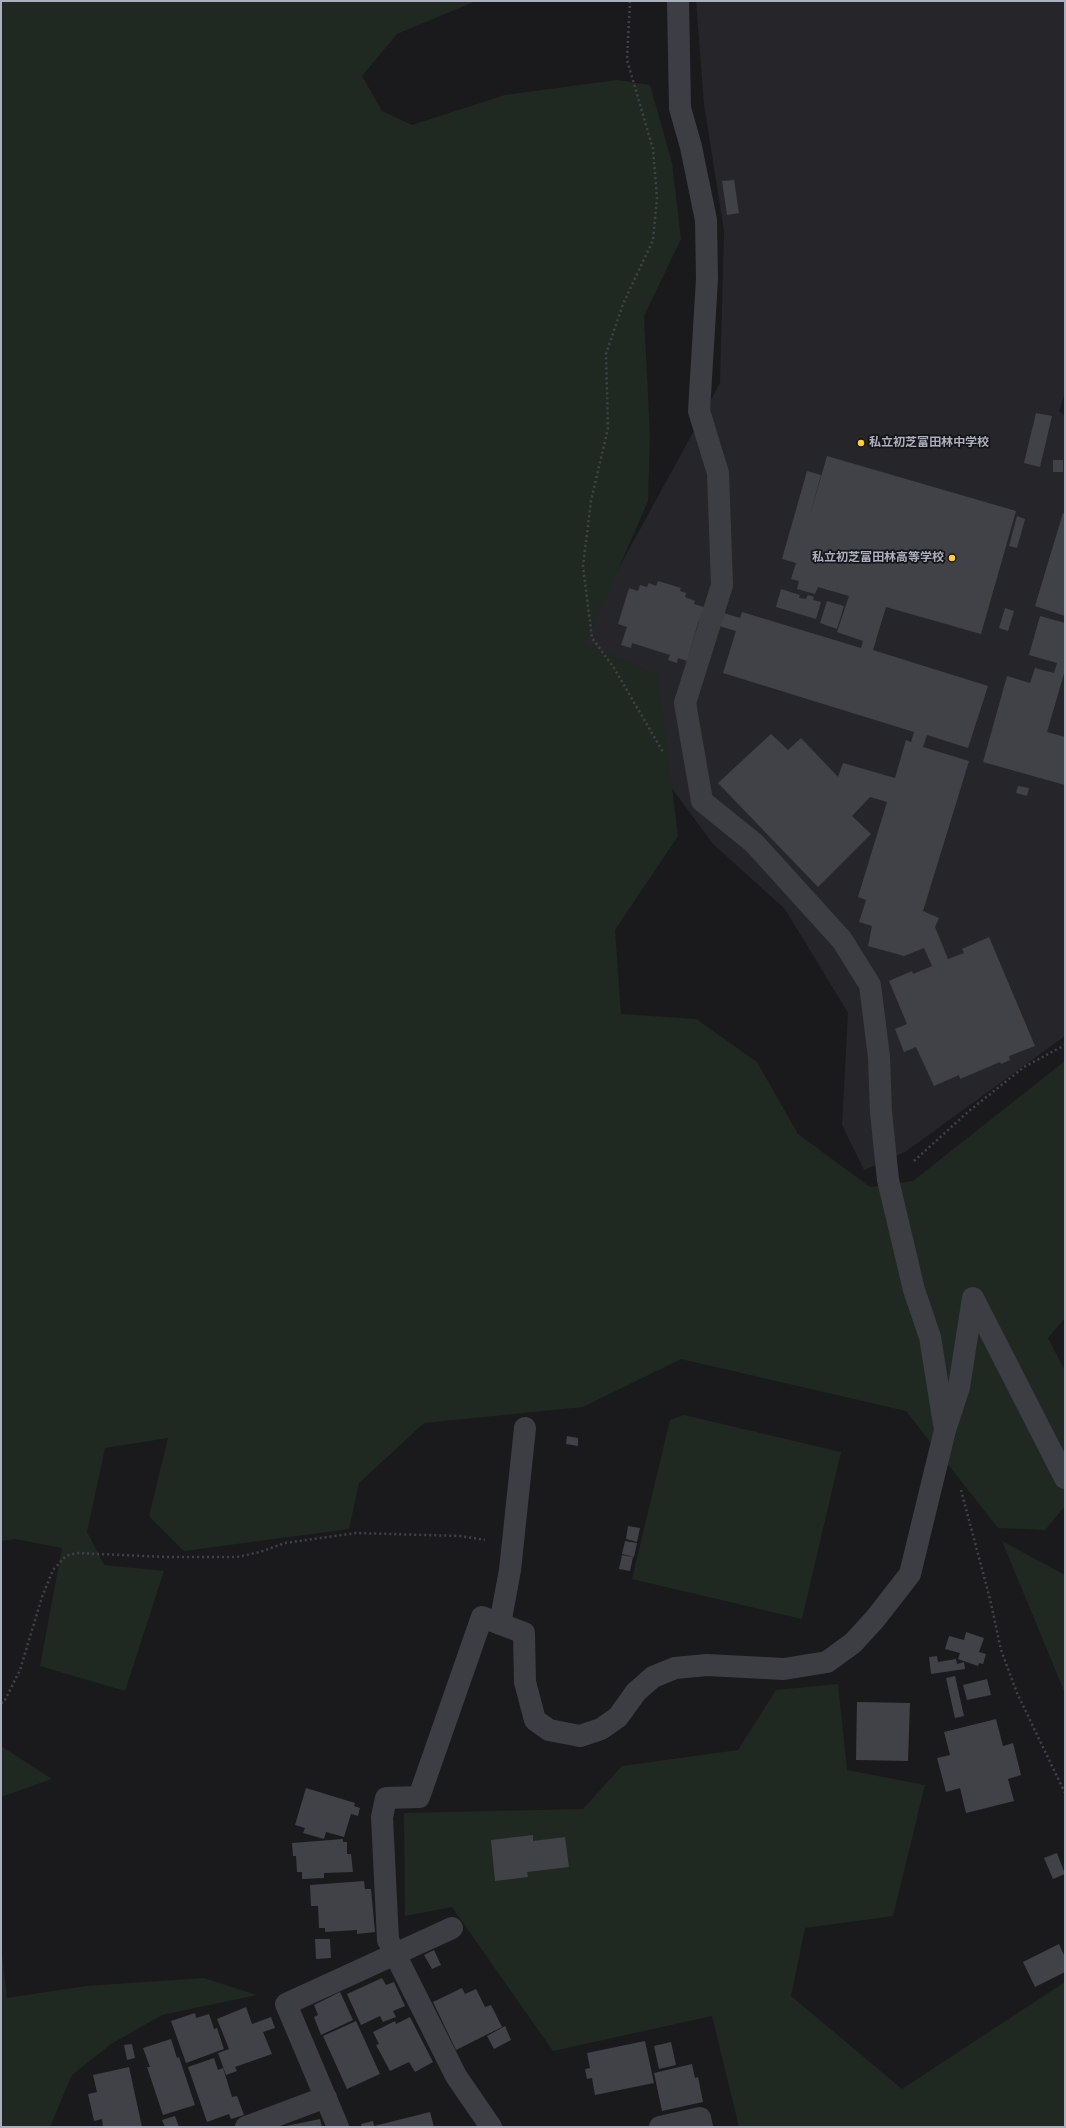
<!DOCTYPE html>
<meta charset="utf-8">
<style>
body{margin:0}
#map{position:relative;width:1066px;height:2128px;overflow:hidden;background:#1a1a1d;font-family:"PT Sans Narrow",sans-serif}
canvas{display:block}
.frame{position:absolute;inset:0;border:2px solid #acafbd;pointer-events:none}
</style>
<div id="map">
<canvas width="1066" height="2128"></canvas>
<div class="frame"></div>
</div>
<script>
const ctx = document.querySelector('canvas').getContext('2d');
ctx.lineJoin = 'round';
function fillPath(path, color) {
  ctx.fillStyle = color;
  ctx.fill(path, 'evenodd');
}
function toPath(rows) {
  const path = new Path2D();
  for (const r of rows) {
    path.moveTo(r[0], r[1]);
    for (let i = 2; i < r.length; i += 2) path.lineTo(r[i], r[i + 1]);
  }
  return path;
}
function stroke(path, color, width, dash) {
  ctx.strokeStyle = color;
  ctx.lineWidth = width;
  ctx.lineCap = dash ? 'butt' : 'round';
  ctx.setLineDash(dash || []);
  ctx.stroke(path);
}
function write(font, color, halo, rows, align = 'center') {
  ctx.font = font + ' "PT Sans Narrow","Noto Sans JP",sans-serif';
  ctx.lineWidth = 3.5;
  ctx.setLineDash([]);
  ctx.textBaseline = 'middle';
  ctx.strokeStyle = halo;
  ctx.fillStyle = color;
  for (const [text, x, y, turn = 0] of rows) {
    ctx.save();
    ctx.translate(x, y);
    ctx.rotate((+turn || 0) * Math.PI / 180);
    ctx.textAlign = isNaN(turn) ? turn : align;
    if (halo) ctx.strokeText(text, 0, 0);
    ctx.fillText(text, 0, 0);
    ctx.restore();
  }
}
fillPath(toPath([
 [696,1,1065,1,1065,392,1059,411,1065,416,1065,1036,905,1152,864,1170,842,1125,848,1013,785,909,713,844,620,718,574,650,720,383,724,231,704,104]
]), '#26262a');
fillPath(toPath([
 [1,1,476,1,397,34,362,76,382,111,412,125,505,95,617,80,650,85,672,163,681,239,644,316,650,436,648,501,586,644,658,675,678,836,615,930,621,1014,696,1019,757,1062,798,1134,870,1187,913,1181,1065,1061,1065,1318,1048,1338,1065,1371,1065,1506,1045,1530,998,1528,906,1411,681,1359,583,1407,424,1423,359,1483,349,1529,184,1551,149,1516,168,1438,105,1448,87,1532,104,1565,164,1571,125,1691,40,1666,62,1548,15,1539,1,1541],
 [684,1415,841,1452,802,1619,632,1579,670,1420],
 [1002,1541,1065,1575,1065,1693],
 [838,1684,847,1770,925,1785,893,1916,805,1928,791,1996,902,2089,1065,1982,1065,2127,739,2127,712,2016,553,2051,452,1907,405,1916,404,1813,583,1809,622,1766,738,1750,776,1690],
 [1,1746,52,1779,1,1797],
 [1,1945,7,1998,86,1986,204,1978,257,1995,162,2015,111,2044,72,2075,50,2127,1,2127]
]), '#1f2922');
fillPath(toPath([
 [734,180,739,213,727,215,722,181],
 [1036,413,1052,416,1040,467,1024,463],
 [827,456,1016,511,981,634,886,607,873,650,988,686,968,748,927,735,923,747,969,761,923,911,939,918,935,927,948,959,964,953,962,949,989,937,1035,1046,1009,1056,1010,1060,1001,1064,1000,1062,960,1079,959,1075,934,1086,916,1047,904,1052,895,1029,907,1024,889,981,912,971,913,974,932,966,924,948,904,956,868,946,872,926,859,922,866,900,858,897,887,802,870,797,852,816,871,834,818,887,718,783,771,734,788,750,801,738,838,777,843,763,895,778,906,740,911,742,914,732,723,673,736,631,699,620,687,661,678,658,677,663,668,660,670,655,632,643,631,648,621,645,627,627,618,624,629,588,638,591,640,585,647,587,649,583,656,586,658,581,681,588,680,591,686,593,685,597,695,601,694,604,740,618,742,612,861,648,863,641,837,632,849,596,818,587,815,594,797,589,799,581,791,579,796,563,782,559,807,471,821,475,809,519],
 [1053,460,1063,460,1063,472,1053,472],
 [1063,513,1065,514,1065,616,1035,606],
 [1017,516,1025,519,1017,548,1009,546],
 [781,589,800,595,799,598,806,599,808,595,814,597,813,600,821,602,816,619,776,607],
 [827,601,844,606,837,629,820,623],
 [1005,608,1014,611,1008,631,999,628],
 [1040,616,1065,623,1065,670,1047,732,1065,737,1065,785,983,762,1007,676,1030,683,1035,668,1054,673,1057,663,1029,655],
 [1018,786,1029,788,1027,796,1016,793],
 [567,1436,578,1438,578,1446,566,1444],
 [628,1526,640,1528,637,1542,626,1539],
 [625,1541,637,1543,634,1557,622,1554],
 [622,1555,633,1557,630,1571,619,1569],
 [966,1632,984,1638,979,1652,986,1654,983,1664,979,1663,978,1666,958,1659,960,1653,945,1649,949,1636,964,1640],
 [937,1656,938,1662,956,1659,957,1664,964,1662,965,1669,931,1674,929,1657],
 [955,1676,964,1716,955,1718,946,1678],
 [987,1679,991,1695,967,1700,963,1685],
 [857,1702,910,1703,908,1761,856,1760],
 [996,1719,1003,1746,1013,1743,1021,1775,1008,1779,1014,1801,966,1813,960,1788,946,1792,937,1758,950,1755,944,1732],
 [306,1788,355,1803,354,1806,360,1808,358,1816,351,1814,344,1837,326,1832,324,1839,303,1833,305,1828,295,1825],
 [533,1835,533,1841,565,1837,569,1867,527,1872,528,1877,495,1881,491,1840],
 [343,1839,343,1842,347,1842,347,1854,351,1854,353,1872,324,1873,324,1878,302,1879,302,1872,297,1872,296,1856,293,1856,292,1843],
 [1057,1853,1065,1874,1053,1879,1044,1858],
 [364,1881,365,1889,371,1889,375,1932,357,1934,357,1930,325,1932,325,1928,319,1928,318,1906,311,1906,310,1885],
 [315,1939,330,1939,331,1958,316,1959],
 [1059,1944,1065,1957,1065,1972,1035,1987,1023,1962],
 [434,1950,441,1965,432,1969,424,1955],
 [382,1978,386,1985,394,1982,405,2006,393,2011,396,2017,383,2022,380,2016,361,2025,347,1994],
 [462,1988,465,1994,476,1989,485,2007,491,2005,502,2027,456,2050,433,2002],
 [340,1992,353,2020,321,2035,314,2017,318,2015,314,2005],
 [246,2007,252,2024,271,2017,275,2028,263,2032,272,2054,235,2067,237,2071,226,2075,218,2053,229,2049,217,2019],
 [195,2013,196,2018,209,2014,214,2029,217,2028,224,2049,186,2063,171,2021],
 [410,2017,433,2062,415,2072,409,2062,390,2071,376,2045,379,2044,373,2032,395,2021,396,2024],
 [356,2021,380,2074,347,2089,323,2036],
 [505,2026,511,2040,494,2049,487,2036],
 [171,2039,177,2058,179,2057,195,2105,163,2115,147,2067,150,2067,143,2048],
 [645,2041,654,2083,595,2095,592,2078,587,2079,585,2069,590,2068,587,2053],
 [671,2042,676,2065,659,2069,654,2046],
 [132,2044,135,2058,127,2060,124,2045],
 [214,2058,218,2070,223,2068,232,2097,237,2096,244,2115,231,2119,229,2114,207,2122,188,2067],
 [692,2064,695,2078,698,2077,703,2102,662,2111,654,2073],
 [129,2067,142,2127,103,2127,102,2119,94,2121,88,2094,97,2092,93,2075],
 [430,2112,434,2127,362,2127,361,2124,373,2121,374,2126],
 [175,2116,179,2127,165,2127,162,2120],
 [320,2119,322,2127,286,2127,286,2126]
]), '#414247');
stroke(toPath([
 [630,1,627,60,653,149,657,198,653,240,623,304,606,354,608,428,591,501,583,566,592,638,614,668,663,752],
 [914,1161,969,1111,1024,1067,1065,1045],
 [961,1490,990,1599,1001,1650,1017,1693,1065,1793],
 [1,1703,4,1702,20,1670,42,1597,53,1570,66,1556,77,1553,167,1557,237,1557,260,1552,285,1543,356,1533,460,1536,485,1540]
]), '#414249', 2.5, [2, 3]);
stroke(toPath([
 [678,1,680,108,691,147,706,220,707,279,699,411,718,473,722,585,685,703,702,801,754,843,842,940,870,985,879,1057,881,1112,888,1180,914,1290,930,1337,944,1424],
 [500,1624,510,1570,525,1428],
 [246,2127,326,2097],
 [338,2127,286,2004,452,1928],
 [491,2127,456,2076,388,1940,382,1817,386,1798,419,1797,482,1617,524,1633,525,1682,535,1720,549,1730,580,1736,601,1729,618,1717,636,1692,653,1677,675,1668,707,1665,784,1669,827,1662,853,1643,875,1619,910,1574,945,1430,959,1387,973,1298,1065,1478],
 [660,2127,700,2118,702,2127]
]), '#3d3d44', 22);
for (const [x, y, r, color] of [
 [861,443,4,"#ffce30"],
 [952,558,4,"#ffce30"]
]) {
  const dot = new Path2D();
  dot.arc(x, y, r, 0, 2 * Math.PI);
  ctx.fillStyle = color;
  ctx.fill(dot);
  stroke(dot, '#151518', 1.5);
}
write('bold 12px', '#acafbd', '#151518', [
 ["私立初芝富田林中学校",869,443],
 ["私立初芝富田林高等学校",944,558,"right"]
], 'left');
</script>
